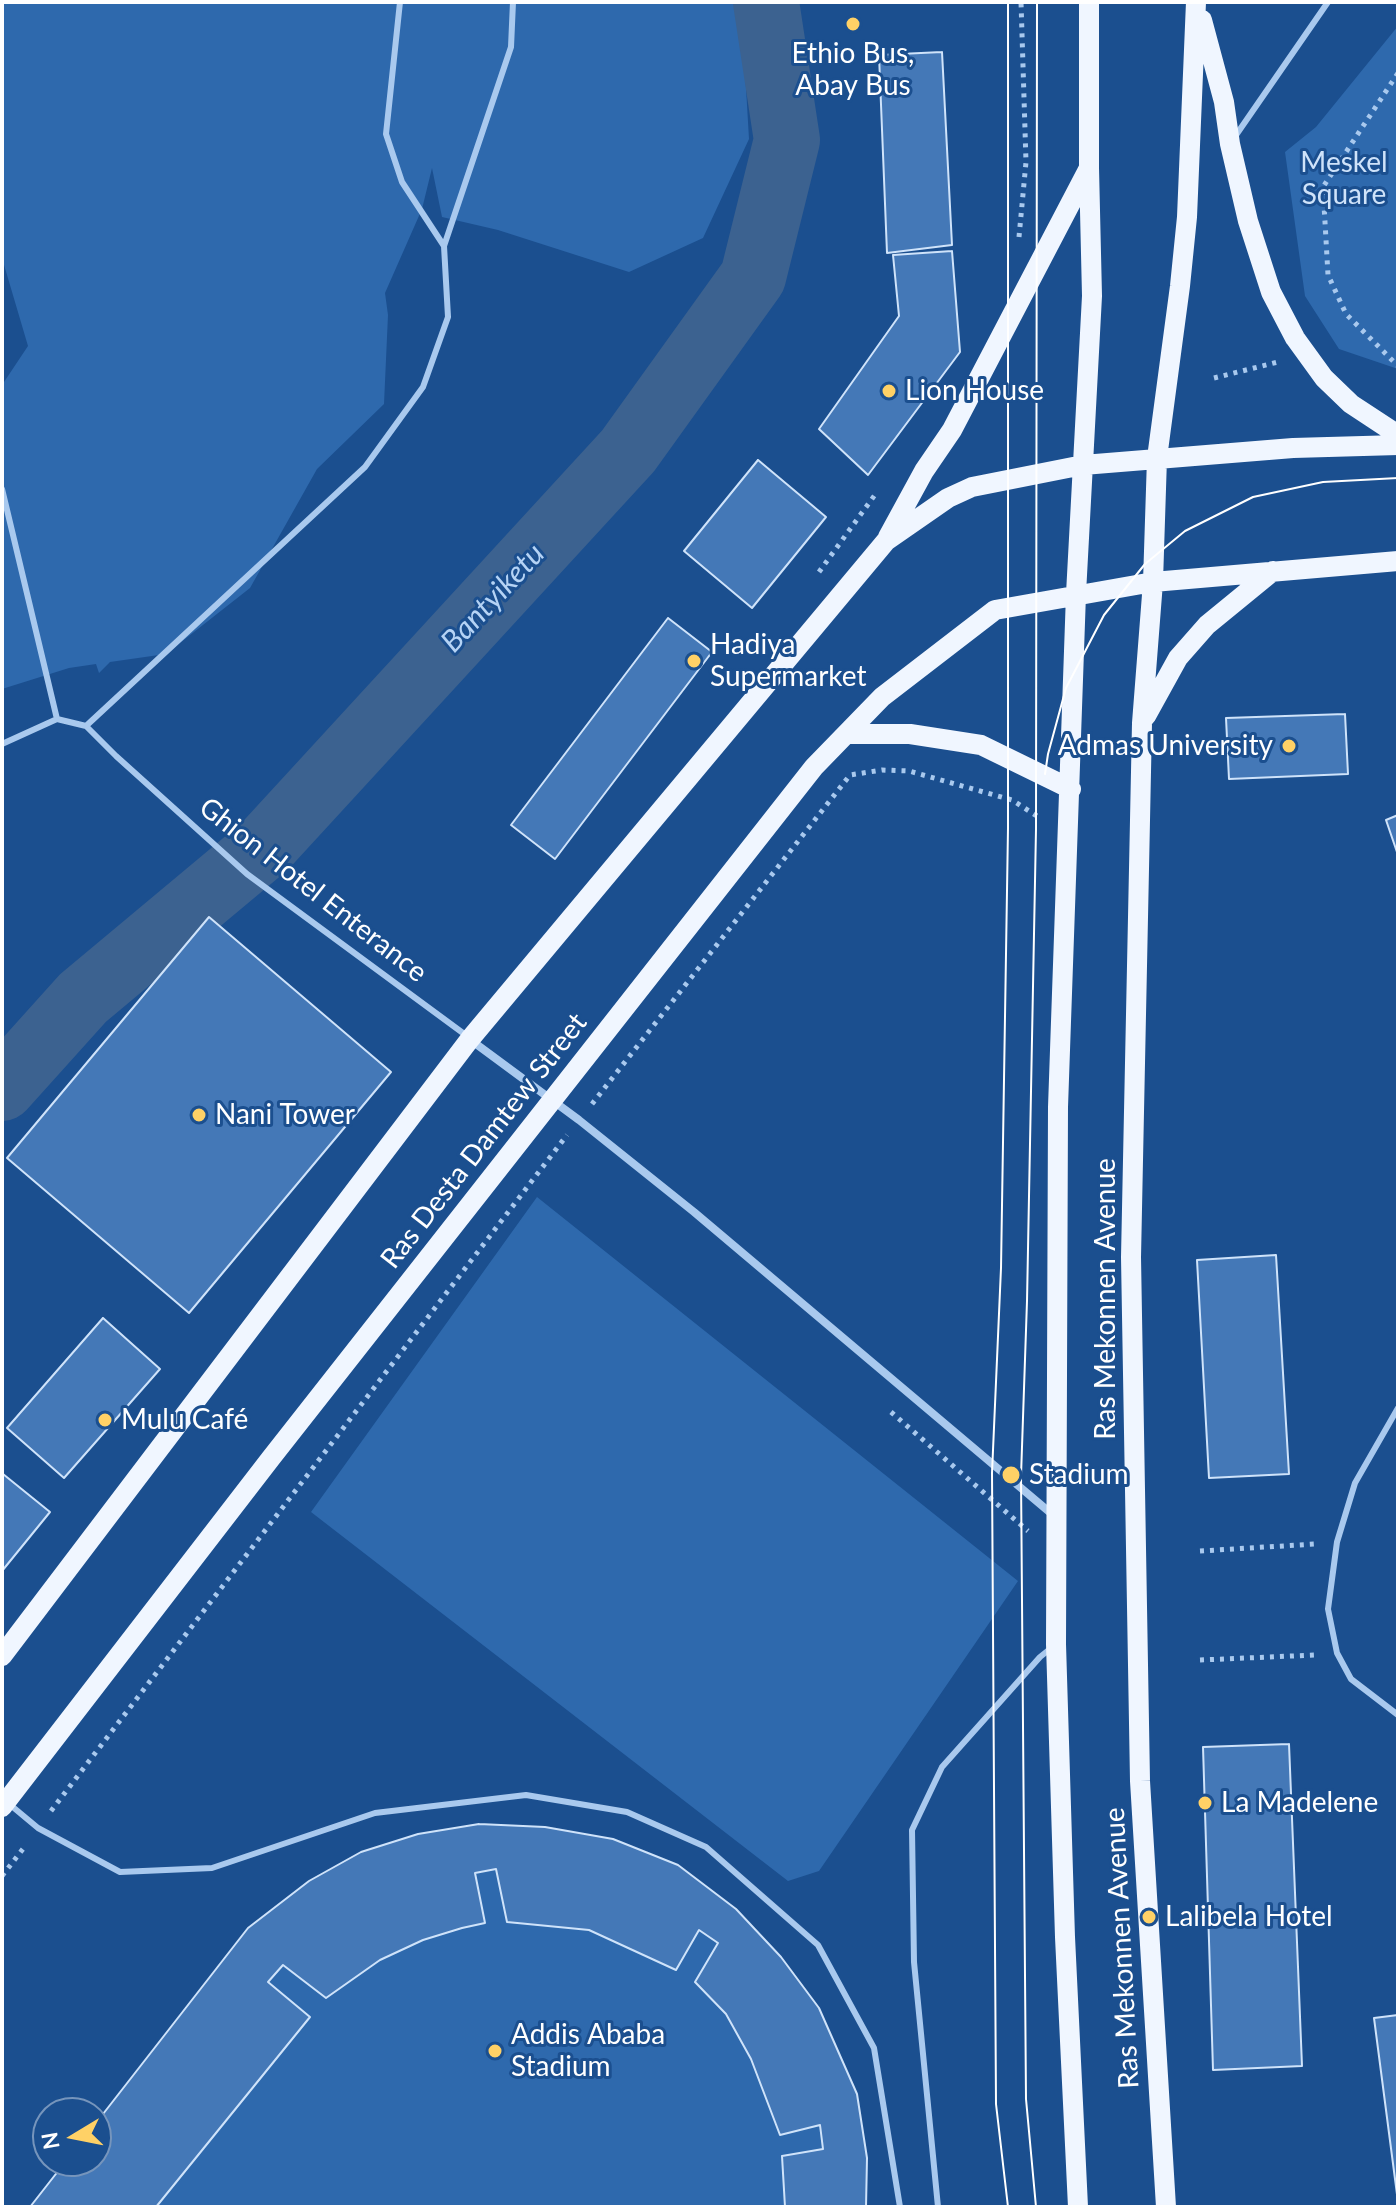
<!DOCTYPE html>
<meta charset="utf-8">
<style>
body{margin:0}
#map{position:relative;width:1400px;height:2209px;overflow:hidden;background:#1b4f8f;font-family:Lato,sans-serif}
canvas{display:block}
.frame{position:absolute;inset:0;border:4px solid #fff;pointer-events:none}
.north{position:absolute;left:32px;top:2097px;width:80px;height:80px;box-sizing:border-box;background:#1b4f8f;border:2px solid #7695bc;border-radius:50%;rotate:260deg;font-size:22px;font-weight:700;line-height:32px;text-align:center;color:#fff}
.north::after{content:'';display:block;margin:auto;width:28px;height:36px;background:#ffd166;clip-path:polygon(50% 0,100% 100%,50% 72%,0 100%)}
</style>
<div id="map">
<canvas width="1400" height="2209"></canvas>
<div class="frame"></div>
<div class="north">N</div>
</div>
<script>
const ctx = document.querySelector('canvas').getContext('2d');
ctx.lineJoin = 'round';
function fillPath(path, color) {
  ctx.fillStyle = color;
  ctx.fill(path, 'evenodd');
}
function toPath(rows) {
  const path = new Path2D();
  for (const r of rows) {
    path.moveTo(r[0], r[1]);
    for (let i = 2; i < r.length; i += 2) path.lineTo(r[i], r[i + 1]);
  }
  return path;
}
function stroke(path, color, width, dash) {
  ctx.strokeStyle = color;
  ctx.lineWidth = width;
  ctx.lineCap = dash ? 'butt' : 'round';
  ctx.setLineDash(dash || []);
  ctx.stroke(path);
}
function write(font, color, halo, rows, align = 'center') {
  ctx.font = font + ' Lato,sans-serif';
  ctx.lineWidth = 6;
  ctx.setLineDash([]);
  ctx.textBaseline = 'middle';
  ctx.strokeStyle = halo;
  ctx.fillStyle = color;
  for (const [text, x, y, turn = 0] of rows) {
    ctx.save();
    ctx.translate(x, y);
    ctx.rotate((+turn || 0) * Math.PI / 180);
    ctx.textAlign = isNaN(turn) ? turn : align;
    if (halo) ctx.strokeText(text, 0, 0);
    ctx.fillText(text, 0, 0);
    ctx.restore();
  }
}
fillPath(toPath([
 [2,2,741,2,749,139,703,238,629,272,498,230,442,217,432,168,422,209,385,293,388,315,384,404,317,469,250,588,166,654,110,662,99,673,96,664,69,668,2,689,2,385,28,346,2,258],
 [1398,26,1398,369,1339,349,1305,296,1285,152,1316,127],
 [537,1197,1018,1581,819,1871,788,1881,311,1512],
 [545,1827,613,1839,678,1865,736,1909,781,1957,819,2008,857,2094,867,2158,866,2207,30,2207,96,2161,96,2123,248,1928]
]), '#2e69ad');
stroke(toPath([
 [2,1088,83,998,265,846,628,451,753,277,787,140,766,2]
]), '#3c6290', 66);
const building = toPath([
 [942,52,952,245,887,253,879,55,942,52],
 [952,251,960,352,868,475,819,429,899,316,893,255,952,251],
 [758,460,826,517,752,608,684,551,758,460],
 [668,618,712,652,555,859,511,825,668,618],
 [1345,714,1348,774,1229,779,1226,718,1345,714],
 [1398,815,1398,855,1386,820,1398,815],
 [209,917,391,1072,189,1313,7,1158,209,917],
 [1276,1255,1289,1474,1209,1478,1197,1260,1276,1255],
 [103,1318,160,1369,64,1478,7,1428,103,1318],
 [3,1474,50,1512,2,1571,2,1475,3,1474],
 [1289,1744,1302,2066,1213,2070,1203,1747,1289,1744],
 [479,1824,545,1827,613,1839,678,1865,736,1909,781,1957,819,2008,857,2094,867,2158,866,2207,785,2207,782,2156,823,2149,820,2125,780,2135,751,2059,726,2014,695,1982,718,1943,699,1930,676,1970,589,1930,507,1922,496,1869,475,1873,485,1923,462,1928,423,1940,380,1960,326,1998,283,1965,268,1982,310,2017,156,2207,30,2207,66,2161,96,2161,96,2123,248,1928,309,1881,361,1852,418,1834,479,1824],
 [1398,2015,1398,2202,1374,2018,1398,2015]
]);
fillPath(building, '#4478b7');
stroke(building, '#cfe3fa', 2);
stroke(toPath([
 [1398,73,1323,187,1328,275,1346,314,1398,366],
 [1019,237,1026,162,1021,2],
 [1214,378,1278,362],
 [819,572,877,492],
 [592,1104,850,775,882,770,909,771,1012,800,1040,818],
 [891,1412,1028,1531],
 [1200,1551,1315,1544],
 [1200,1660,1315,1655],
 [51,1811,567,1135],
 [2,1876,26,1845]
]), '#a9c9ee', 5, [4, 6]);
stroke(toPath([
 [1234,138,1328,2],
 [444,246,511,47,513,2],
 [2,489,57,719,86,726,116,756,247,874,467,1036],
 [86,726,365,467,423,387,448,317,444,246,402,182,386,134,400,2],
 [2,744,57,719],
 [1398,1408,1355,1483,1337,1542,1328,1609,1337,1653,1351,1679,1398,1715],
 [8,1803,38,1828,120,1872,212,1868,375,1813,526,1795,627,1812,706,1847,818,1945,874,2048,900,2207],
 [938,2207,914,1962,912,1830,942,1767,1040,1657,1050,1649]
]), '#a9c9ee', 6);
stroke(toPath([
 [472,1041,579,1120,694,1212,1053,1515]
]), '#a9c9ee', 8);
stroke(toPath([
 [1202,20,1224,102,1230,144,1248,221,1271,292,1295,338,1324,378,1351,404,1398,435],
 [888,537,924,471,952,430,1089,168],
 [1146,716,1178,658,1207,625,1273,571],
 [846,734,910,734,981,745,1071,789],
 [2,1656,470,1039,886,541,948,498,972,487,1083,465,1293,448,1398,445],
 [2,1807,271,1458,814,767,882,697,995,610,1153,582,1398,561],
 [1078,2207,1065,1937,1056,1644,1058,1107,1076,594,1092,296,1089,168,1089,2],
 [1166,2207,1140,1781,1131,1257,1142,723,1153,582,1157,458,1180,286,1187,217,1196,2]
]), '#f0f6ff', 20);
stroke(toPath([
 [1045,774,1048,754,1066,688,1104,615,1145,564,1185,531,1253,497,1323,482,1398,478],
 [1008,2207,996,2104,992,1473,1001,1268,1008,828,1008,2],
 [1036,2207,1026,2099,1021,1476,1027,1301,1036,829,1037,2]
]), '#fff', 2);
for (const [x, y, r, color] of [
 [853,24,8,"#ffd166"],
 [889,391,8,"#ffd166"],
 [694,661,8,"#ffd166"],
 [1289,746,8,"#ffd166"],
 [199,1115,8,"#ffd166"],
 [105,1420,8,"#ffd166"],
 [1011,1475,10,"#ffd166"],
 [1205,1803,8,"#ffd166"],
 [1149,1917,8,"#ffd166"],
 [495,2051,8,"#ffd166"]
]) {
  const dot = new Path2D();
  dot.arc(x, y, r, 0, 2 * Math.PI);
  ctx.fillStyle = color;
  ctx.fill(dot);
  stroke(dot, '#1b4f8f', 3);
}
write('28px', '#fff', '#1b4f8f', [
 ["Ethio Bus,",853,54,"center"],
 ["Abay Bus",853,86,"center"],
 ["Lion House",905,391],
 ["Hadiya",710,645],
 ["Supermarket",710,677],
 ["Admas University",1273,746,"right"],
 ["Nani Tower",215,1115],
 ["Mulu Café",121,1420],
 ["Stadium",1029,1475],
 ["La Madelene",1221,1803],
 ["Lalibela Hotel",1165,1917],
 ["Addis Ababa",511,2035],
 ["Stadium",511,2067]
], 'left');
write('28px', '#cfe3fa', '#1b4f8f', [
 ["Meskel",1344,163],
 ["Square",1344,195]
]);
write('28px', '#fff', '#1b4f8f', [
 ["Ghion Hotel Enterance",313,890,38],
 ["Ras Desta Damtew Street",484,1141,-52],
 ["Ras Mekonnen Avenue",1106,1299,-90],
 ["Ras Mekonnen Avenue",1122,1948,-93]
]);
write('italic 30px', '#b5d3f5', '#1b4f8f', [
 ["Bantyiketu",493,598,-47]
]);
</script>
